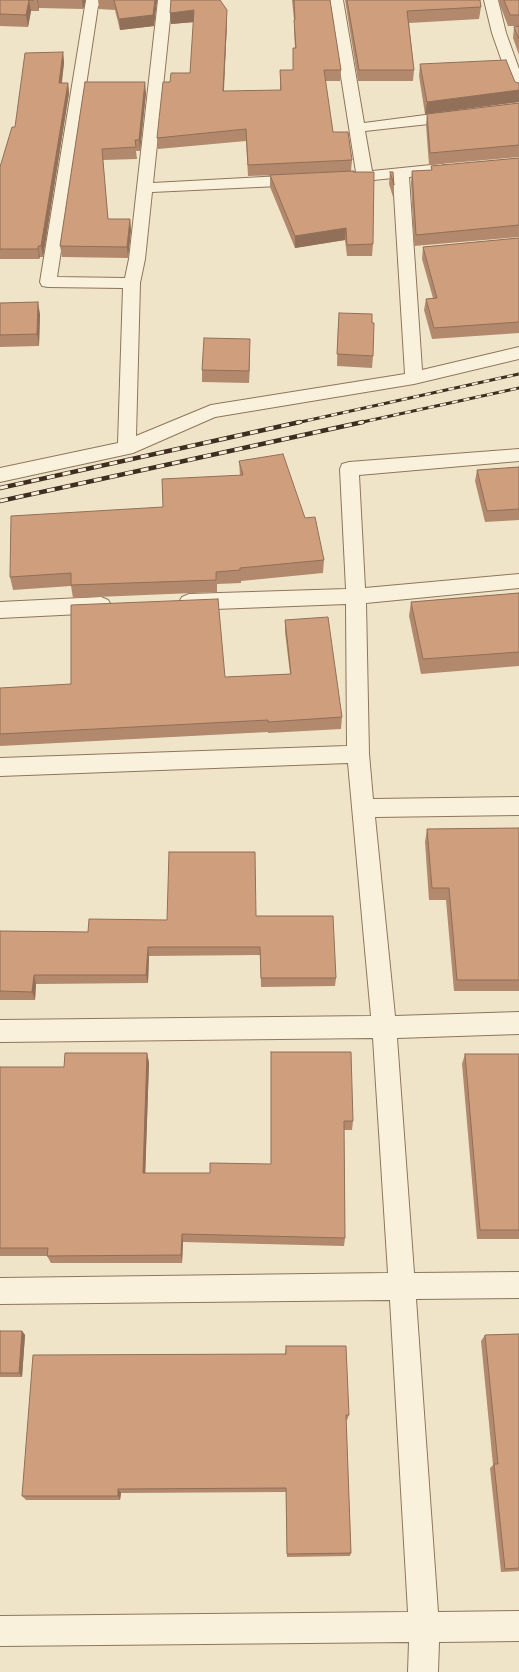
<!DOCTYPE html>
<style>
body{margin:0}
canvas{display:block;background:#f0e4c8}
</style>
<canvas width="519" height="1672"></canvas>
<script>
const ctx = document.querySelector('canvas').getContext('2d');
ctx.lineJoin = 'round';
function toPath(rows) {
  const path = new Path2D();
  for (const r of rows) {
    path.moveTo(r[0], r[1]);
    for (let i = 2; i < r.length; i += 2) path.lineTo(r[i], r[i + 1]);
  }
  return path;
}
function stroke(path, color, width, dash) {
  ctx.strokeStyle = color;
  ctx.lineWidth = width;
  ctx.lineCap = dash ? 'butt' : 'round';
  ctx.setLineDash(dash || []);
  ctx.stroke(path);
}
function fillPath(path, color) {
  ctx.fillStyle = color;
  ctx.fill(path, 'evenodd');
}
const minor = toPath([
 [86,0,129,0,127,3,122,4,98,6,57,277,125,278,129,259,158,0,172,0,153,183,300,175,306,177,308,180,306,183,300,185,152,192,145,259,140,283,136,436,211,405,405,374,393,178,344,183,338,181,336,178,338,175,356,172,329,0,343,0,364,123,456,111,461,113,464,116,461,119,456,121,365,131,372,171,441,164,447,166,449,169,447,172,441,174,409,177,422,370,519,347,519,359,414,384,215,417,133,453,0,482,0,468,118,443,123,288,48,287,42,286,40,282,86,0],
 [484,0,498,0,506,33,519,69,519,94,514,93,512,90,492,33,484,0],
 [519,449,519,461,359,475,365,588,519,574,519,588,366,603,369,754,373,799,519,797,519,815,375,817,395,1016,519,1012,519,1034,397,1038,414,1273,519,1272,519,1298,416,1299,438,1612,519,1611,519,1641,439,1642,438,1672,408,1672,409,1642,0,1646,0,1616,408,1612,390,1300,0,1304,0,1278,388,1273,373,1038,0,1042,0,1020,371,1016,348,763,0,776,0,758,347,746,346,604,189,610,182,607,179,602,182,597,189,594,346,589,340,469,342,464,349,462,519,449],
 [101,597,108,600,111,605,108,610,101,613,0,618,0,602,101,597]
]);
stroke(minor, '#8d765c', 2);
fillPath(minor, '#faf1dc');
const railFar1 = toPath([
 [296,423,519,374],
 [358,423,519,388]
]);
const rail = toPath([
 [0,488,300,422],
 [0,501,363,422]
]);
stroke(railFar1, '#3d2e20', 3);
stroke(rail, '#3d2e20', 4.5);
stroke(railFar1, '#f7eed8', 2, [6]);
stroke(rail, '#f7eed8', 3, [8]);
fillPath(toPath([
 [0,0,86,0,83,9,39,8,39,11,31,11,28,27,0,26],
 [98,0,157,0,154,26,120,30,115,10,99,9],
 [292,0,330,0,341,70,340,81,325,81,333,132,352,160,351,171,373,244,372,256,347,256,345,240,295,248,270,187,270,175,280,175,248,176,246,141,158,149,157,138,170,82,190,73,194,22,171,24,170,13,227,22,224,91,280,91,280,70,293,70,293,48,295,48,294,31,294,20],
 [345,0,480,0,481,7,479,19,409,23,414,70,413,81,358,81],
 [498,0,519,0,519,55,513,38,514,27,515,26,508,26],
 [63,52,64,63,62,83,68,83,69,93,43,257,40,257,39,259,0,259,0,167,15,127],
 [420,64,519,83,519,102,425,114,419,76],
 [85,82,146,93,140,151,136,151,137,159,103,160,108,219,130,219,131,230,128,258,62,257,60,246],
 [519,103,519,157,429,165,426,125,427,114],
 [519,158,519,237,414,246,411,183,412,171,431,170,431,166],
 [390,172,394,185,393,197,389,184],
 [519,238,519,333,432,339,424,310,426,299,433,298,422,259,423,247],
 [0,303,40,314,39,346,0,347],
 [372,323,373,356,372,368,337,366,338,325],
 [250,339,249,383,202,382,202,370],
 [239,461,305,518,324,560,323,573,241,581,241,583,217,584,217,592,73,598,71,586,13,590,10,577,163,507,240,476],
 [519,467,519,520,485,522,475,481,477,470],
 [519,593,519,666,421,674,409,616,411,602],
 [285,620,342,717,341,729,268,733,268,732,0,746,0,688,290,674,285,632],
 [519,828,519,991,454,991,446,900,429,900,425,842,427,829],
 [256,916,336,978,335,986,261,987,260,955,149,956,148,983,36,984,35,1000,0,1000,0,931,88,932,167,920],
 [271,1052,353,1121,352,1130,344,1130,345,1238,344,1246,183,1242,182,1263,51,1263,47,1256,0,1256,0,1067,64,1067,147,1053,149,1063,145,1173,210,1173,271,1164],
 [465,1054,519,1054,519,1239,477,1239,462,1064],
 [0,1331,22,1331,25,1335,22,1377,0,1377],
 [519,1334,519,1571,501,1572,490,1468,493,1465,481,1341,485,1335],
 [286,1346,349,1415,347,1420,346,1420,351,1553,350,1556,287,1557,286,1492,121,1493,120,1500,26,1500,22,1496,285,1354]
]), '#b2896c');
fillPath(toPath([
 [29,0,31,11,28,27,26,15],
 [37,0,38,0,39,8,39,11],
 [82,0,86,0,83,9],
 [155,0,157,0,154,26,120,30,119,19],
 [194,10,195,22,171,24,170,13],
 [227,10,227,22,223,103,223,91],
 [63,52,64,63,60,93,59,83],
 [145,82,146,93,140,151,139,140],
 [68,83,69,93,43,257,41,246],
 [519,90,519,102,425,114,427,102],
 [130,219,131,230,128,258,127,247],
 [346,228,345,240,295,248,295,236],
 [38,246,40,257,39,259,38,249],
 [38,302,40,314,39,346,37,334],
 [250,339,250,351,249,383,249,371],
 [148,947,149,956,148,983,146,975],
 [34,975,36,984,35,1000,32,992],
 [147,1053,149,1063,145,1182,143,1173],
 [182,1234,183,1242,182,1263,181,1255],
 [22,1331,25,1335,22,1377,19,1373],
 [118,1489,121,1493,120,1500,118,1496]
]), '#916f58');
const building = toPath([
 [0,0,34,0,29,0,26,15,0,14,0,0],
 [114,0,155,0,153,15,119,19,114,0],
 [171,0,220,0,227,10,223,91,281,90,280,70,293,70,293,48,296,48,294,20,295,20,294,0,330,0,341,70,324,70,333,132,348,132,352,160,248,165,246,129,157,138,163,82,170,82,171,73,190,73,194,10,170,13,171,0],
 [347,0,480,0,481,7,407,11,414,70,359,70,347,0],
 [504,0,519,0,519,15,510,15,504,0],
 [519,26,519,39,514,27,519,26],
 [63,52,59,83,68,83,41,246,38,246,38,249,0,249,0,167,12,127,15,127,25,53,63,52],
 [506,60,515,82,519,83,519,90,427,102,420,64,506,60],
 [85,82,145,82,139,140,135,140,136,147,102,149,108,219,130,219,127,247,60,246,85,82],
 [519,103,519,145,430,153,427,114,519,103],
 [519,158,519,225,416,235,412,171,432,170,431,166,519,158],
 [353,171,353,172,374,172,373,244,347,245,346,228,295,236,270,175,353,171],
 [390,172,393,172,394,185,390,172],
 [519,238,519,322,434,328,426,299,437,298,423,247,519,238],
 [38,302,37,334,0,335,0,303,38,302],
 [339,313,372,314,372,323,374,323,373,356,337,354,339,313],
 [204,338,250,339,249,371,202,370,204,338],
 [283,454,305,518,315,517,324,560,240,568,240,570,216,572,216,580,71,585,71,573,10,577,11,516,163,507,162,479,243,475,239,461,283,454],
 [519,467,519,509,487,511,477,470,519,467],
 [519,593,519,652,423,659,411,602,519,593],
 [218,599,225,677,291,674,285,620,328,617,342,717,268,722,268,720,0,734,0,688,71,684,71,605,218,599],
 [519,828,519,980,457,980,449,888,432,888,427,829,519,828],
 [169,852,255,852,256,916,333,916,336,978,261,978,260,947,148,947,146,975,34,975,32,992,0,991,0,931,88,932,89,919,167,920,169,852],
 [271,1052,351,1052,353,1121,344,1121,345,1238,182,1234,181,1255,47,1256,48,1248,0,1248,0,1067,64,1067,65,1053,147,1053,143,1173,210,1173,210,1163,271,1164,271,1052],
 [465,1054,519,1054,519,1230,480,1230,465,1054],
 [0,1331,22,1331,19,1373,0,1373,0,1331],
 [519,1334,519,1568,505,1569,494,1464,498,1464,485,1335,519,1334],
 [286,1346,346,1346,349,1415,346,1415,351,1553,287,1554,286,1488,118,1489,118,1496,22,1496,33,1355,286,1354,286,1346]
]);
fillPath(building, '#cf9f7d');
stroke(building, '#916f58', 1);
</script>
